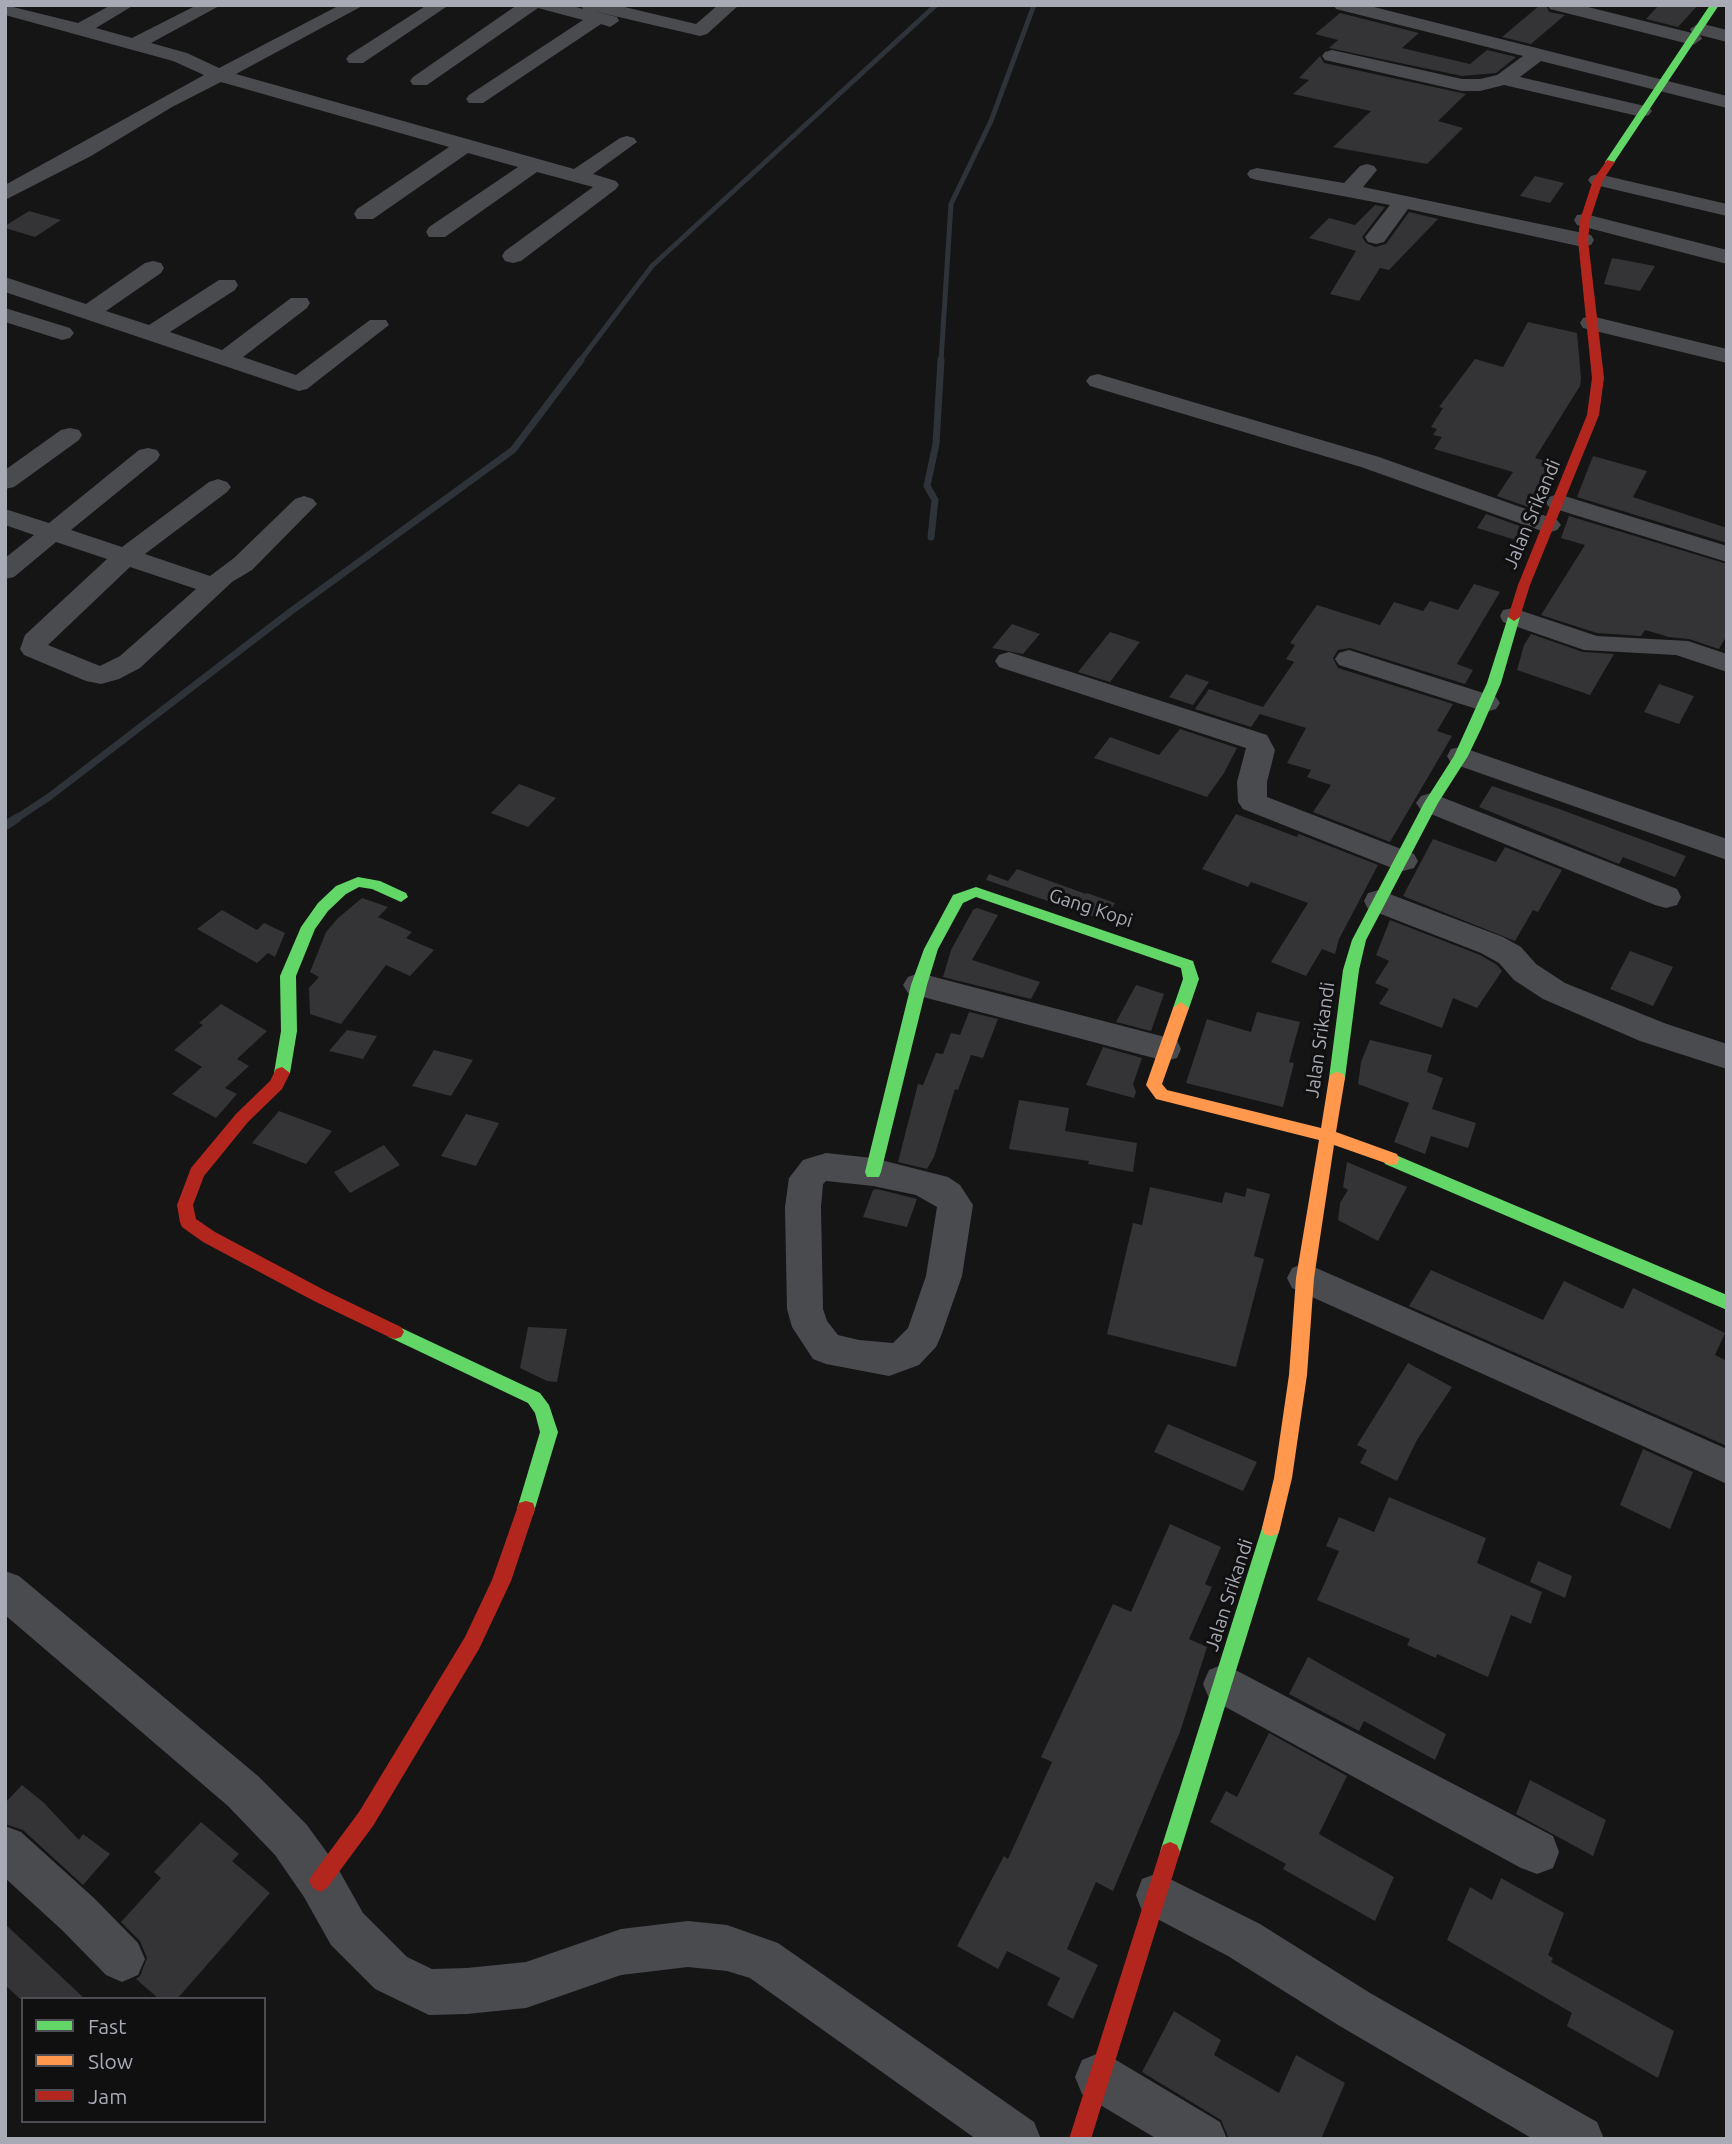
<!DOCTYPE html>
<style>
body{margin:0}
#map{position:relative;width:1732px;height:2144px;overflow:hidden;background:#151516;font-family:Ubuntu,sans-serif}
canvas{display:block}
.frame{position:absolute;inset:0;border:7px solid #a8aab5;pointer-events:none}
.legend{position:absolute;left:21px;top:1997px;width:245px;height:126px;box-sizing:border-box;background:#101011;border:2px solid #4d4e53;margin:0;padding:9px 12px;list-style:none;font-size:21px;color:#a8aab5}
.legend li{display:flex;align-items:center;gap:14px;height:35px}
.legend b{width:35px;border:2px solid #4d4e53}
</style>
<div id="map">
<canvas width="1732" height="2144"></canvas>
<div class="frame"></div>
<ul class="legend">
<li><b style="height:9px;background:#63d668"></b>Fast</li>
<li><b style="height:9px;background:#ff974d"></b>Slow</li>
<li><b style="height:9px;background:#b3261e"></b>Jam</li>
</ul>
</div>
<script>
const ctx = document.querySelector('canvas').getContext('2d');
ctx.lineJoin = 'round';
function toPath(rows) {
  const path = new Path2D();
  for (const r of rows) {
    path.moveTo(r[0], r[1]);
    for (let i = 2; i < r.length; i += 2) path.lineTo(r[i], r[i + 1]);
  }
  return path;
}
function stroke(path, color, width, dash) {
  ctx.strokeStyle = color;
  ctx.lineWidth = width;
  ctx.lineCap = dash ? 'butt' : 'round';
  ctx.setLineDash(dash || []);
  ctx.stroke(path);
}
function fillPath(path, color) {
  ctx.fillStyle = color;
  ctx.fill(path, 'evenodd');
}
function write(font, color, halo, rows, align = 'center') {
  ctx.font = font + ' Ubuntu,sans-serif';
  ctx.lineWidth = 6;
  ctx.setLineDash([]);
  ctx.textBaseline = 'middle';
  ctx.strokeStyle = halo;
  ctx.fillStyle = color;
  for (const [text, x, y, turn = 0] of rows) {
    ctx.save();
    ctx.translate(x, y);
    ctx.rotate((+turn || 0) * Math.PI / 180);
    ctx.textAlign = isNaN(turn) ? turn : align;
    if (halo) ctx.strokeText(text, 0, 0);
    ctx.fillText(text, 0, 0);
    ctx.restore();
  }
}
stroke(toPath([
 [580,361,652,266,936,5],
 [941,361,951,204,991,121,1034,5]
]), '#2e3239', 5);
stroke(toPath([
 [931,537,935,500,927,486,936,444,941,360],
 [14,820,49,797,290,612,513,450,581,360]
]), '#2e3239', 7);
stroke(toPath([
 [5,826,17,818]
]), '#2e3239', 9);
fillPath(toPath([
 [1540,5,1546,5,1549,12,1565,15,1531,44,1502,37],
 [1659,5,1698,5,1678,27,1646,19],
 [1340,13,1419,33,1402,48,1470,64,1487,50,1516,57,1496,73,1462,76,1329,48,1338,40,1315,34],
 [1320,56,1324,63,1466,94,1438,121,1463,128,1427,164,1333,147,1371,111,1293,94,1309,80,1299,78],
 [1535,176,1564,183,1550,203,1520,196],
 [1375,205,1385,207,1362,237,1366,243,1375,247,1386,244,1409,212,1438,219,1389,270,1380,268,1359,301,1330,294,1356,251,1309,238,1329,218,1355,225],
 [29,211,61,220,35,237,5,228,5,226],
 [1612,258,1655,266,1640,291,1604,284],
 [1528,322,1577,333,1581,378,1580,386,1535,458,1556,464,1537,510,1497,496,1513,472,1434,449,1442,437,1433,435,1437,429,1431,427,1443,408,1439,407,1475,359,1503,367],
 [1593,456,1647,471,1633,497,1727,528,1727,543,1577,497],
 [1486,514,1528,529,1519,541,1477,528],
 [1569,516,1727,564,1727,635,1719,649,1689,639,1669,637,1645,630,1641,636,1597,633,1541,615,1585,545,1561,538],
 [1474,584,1500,592,1457,664,1473,670,1465,684,1350,648,1338,650,1333,658,1338,668,1453,704,1437,731,1452,736,1390,842,1313,812,1331,785,1307,777,1311,770,1287,763,1306,728,1260,714,1251,727,1195,709,1209,689,1263,707,1294,662,1286,659,1295,645,1290,643,1317,605,1380,625,1394,602,1423,611,1430,601,1458,610],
 [1012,624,1040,634,1023,654,992,648],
 [1110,632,1140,642,1110,682,1078,672],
 [1531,634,1583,652,1614,654,1590,695,1517,670,1524,645],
 [1186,674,1209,682,1193,705,1169,697],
 [1659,684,1694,696,1679,724,1644,712],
 [1180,729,1237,748,1224,773,1207,797,1094,758,1110,737,1159,755],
 [519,784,556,798,528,827,491,813],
 [1492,786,1562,810,1686,856,1675,877,1623,857,1619,864,1479,807],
 [1236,814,1297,837,1299,834,1378,865,1339,939,1335,954,1322,949,1306,976,1271,962,1308,903,1251,882,1248,887,1202,869],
 [1433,839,1496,862,1505,847,1562,870,1538,912,1533,910,1515,941,1403,896],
 [1017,869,1086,894,1087,893,1115,903,1104,920,986,880,989,874,1008,881],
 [362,898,388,907,378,917,412,932,406,938,434,950,410,976,386,965,341,1024,310,1014,309,988,319,977,310,972,326,932,338,918],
 [977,908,998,915,972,960,1040,982,1031,999,943,977,951,950,973,910],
 [222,910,257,930,264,923,285,933,275,957,268,953,257,963,197,929],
 [1390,920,1480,955,1497,965,1502,971,1477,1008,1453,998,1442,1028,1379,1004,1389,989,1375,983,1389,961,1376,955],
 [1630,951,1673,967,1653,1006,1610,989],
 [1136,985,1164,994,1151,1031,1116,1022],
 [221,1004,267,1031,237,1059,249,1066,225,1088,237,1094,216,1118,172,1094,202,1067,174,1050,203,1025,199,1023],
 [969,1012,998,1019,983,1058,971,1055,958,1090,955,1089,934,1157,927,1169,898,1162,918,1084,923,1085,936,1053,943,1054,951,1033,960,1035],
 [1257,1012,1300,1022,1289,1062,1294,1063,1283,1107,1186,1083,1207,1019,1251,1032],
 [347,1030,377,1036,363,1059,329,1051],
 [1370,1040,1432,1055,1427,1072,1443,1078,1432,1109,1476,1123,1468,1148,1431,1136,1425,1154,1394,1142,1409,1103,1358,1084,1361,1062],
 [1103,1047,1142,1058,1133,1084,1136,1092,1134,1098,1086,1085],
 [434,1050,473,1060,451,1096,412,1086],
 [1019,1100,1069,1108,1065,1131,1137,1143,1133,1172,1088,1164,1089,1161,1009,1149],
 [279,1111,332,1131,306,1164,252,1143],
 [466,1114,499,1123,476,1166,441,1156],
 [384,1145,400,1165,350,1193,334,1172],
 [1347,1162,1407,1187,1378,1241,1338,1220,1340,1203,1348,1190,1343,1187],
 [1150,1187,1222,1203,1225,1192,1245,1197,1247,1188,1270,1194,1254,1256,1264,1259,1236,1367,1107,1334,1133,1223,1142,1225],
 [877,1189,917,1199,907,1227,863,1217,873,1190],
 [1431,1270,1543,1320,1564,1281,1623,1309,1633,1288,1725,1333,1715,1355,1727,1361,1727,1446,1409,1306],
 [528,1327,567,1329,557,1382,547,1381,520,1368],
 [1408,1363,1452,1387,1417,1440,1397,1481,1360,1463,1367,1450,1357,1445],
 [1168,1424,1257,1462,1243,1491,1154,1452],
 [1643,1449,1693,1472,1670,1529,1620,1505],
 [1389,1497,1486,1538,1477,1563,1542,1592,1531,1624,1511,1615,1488,1677,1437,1654,1436,1658,1407,1645,1410,1639,1317,1600,1339,1551,1326,1546,1339,1517,1374,1532],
 [1170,1524,1221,1547,1205,1584,1212,1587,1189,1639,1207,1647,1180,1732,1113,1891,1096,1882,1067,1949,1098,1965,1073,2019,1047,2005,1060,1978,1007,1951,998,1969,957,1946,1004,1856,1008,1859,1052,1762,1041,1757,1113,1604,1131,1612],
 [1538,1561,1572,1576,1565,1598,1530,1582],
 [1308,1657,1446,1734,1435,1760,1364,1721,1359,1731,1289,1694],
 [1269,1733,1347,1776,1319,1834,1394,1877,1375,1921,1283,1869,1286,1864,1210,1822,1226,1791,1237,1797],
 [1530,1780,1606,1820,1593,1856,1516,1814],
 [22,1785,43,1802,79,1840,83,1834,110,1854,83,1885,23,1830,5,1824,5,1803],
 [201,1822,239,1854,232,1861,270,1893,177,1999,159,1999,136,1979,140,1976,147,1958,140,1941,121,1922,161,1878,154,1872],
 [1501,1878,1564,1913,1548,1955,1553,1958,1551,1962,1674,2031,1658,2078,1567,2026,1572,2013,1447,1940,1470,1887,1492,1900],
 [5,1924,85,1999,20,1999,5,1985],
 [1174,2011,1221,2040,1214,2055,1279,2093,1296,2055,1345,2083,1321,2139,1229,2139,1221,2120,1142,2072]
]), '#343437');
fillPath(toPath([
 [5,5,78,23,111,5,134,5,96,28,132,38,197,5,221,5,151,43,187,53,219,68,340,5,364,5,236,74,574,169,620,138,627,136,634,138,637,142,593,174,616,181,619,185,616,189,521,261,513,263,505,261,502,256,505,251,593,187,537,172,445,237,429,237,426,232,429,227,518,167,468,153,373,219,357,219,354,214,357,209,449,147,221,82,172,107,91,156,5,200,5,185,204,75,173,61,5,15,5,5],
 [427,5,449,5,363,63,349,63,346,59,349,55,427,5],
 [517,5,569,5,583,9,581,5,616,5,696,24,718,5,739,5,707,34,700,36,593,11,617,17,619,21,610,27,601,24,483,103,469,103,466,99,469,95,583,20,538,8,427,85,413,85,410,81,413,77,517,5],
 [1334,5,1366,5,1727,96,1727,108,1541,61,1520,77,1649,107,1652,111,1649,115,1642,117,1504,85,1480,91,1462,91,1325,60,1322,56,1325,52,1332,50,1462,79,1480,79,1497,75,1523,56,1336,9,1334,5],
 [1548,5,1580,5,1700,35,1702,39,1693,45,1550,9,1548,5],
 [1699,23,1727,30,1727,42,1692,33,1690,29,1699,23],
 [1367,164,1374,166,1377,170,1363,187,1583,233,1591,235,1594,240,1591,245,1583,247,1408,209,1384,242,1376,244,1368,242,1365,237,1390,205,1257,180,1250,178,1247,174,1250,170,1257,168,1344,183,1360,166,1367,164],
 [1598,174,1727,204,1727,216,1591,184,1588,180,1591,176,1598,174],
 [1585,214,1727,250,1727,264,1577,225,1574,220,1577,215,1585,214],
 [153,261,161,263,164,268,161,273,106,311,149,325,219,280,235,280,238,285,235,290,170,332,222,350,291,298,307,298,310,303,307,308,243,357,296,375,370,320,386,320,389,325,307,389,299,391,5,292,5,277,86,304,145,263,153,261],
 [5,308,70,328,74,333,70,338,62,340,5,322,5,308],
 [1591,316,1727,349,1727,363,1583,328,1580,323,1583,318,1591,316],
 [1098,374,1379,457,1557,520,1561,525,1557,530,1548,533,1539,530,1361,467,1090,386,1086,381,1090,376,1098,374],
 [70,428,79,430,82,435,79,440,14,487,5,489,5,470,61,430,70,428],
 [148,448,157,450,160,455,157,460,71,530,122,547,209,482,218,479,227,482,231,487,227,492,145,554,210,576,234,558,295,499,304,496,313,499,317,504,252,570,232,582,140,668,119,679,101,684,86,681,24,655,20,649,25,635,107,559,56,542,14,577,5,579,5,558,34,535,5,525,5,509,49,523,139,450,148,448],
 [130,567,196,589,120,656,100,666,48,645,130,567],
 [1558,494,1727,546,1727,562,1549,507,1545,502,1549,497,1558,494],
 [1513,608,1597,636,1688,641,1727,654,1727,672,1676,655,1584,650,1503,622,1500,616,1503,610,1513,608],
 [1349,650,1496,697,1500,703,1496,709,1486,712,1339,665,1335,659,1339,653,1349,650],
 [1009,652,1267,735,1275,750,1267,782,1267,797,1414,854,1418,861,1414,868,1403,871,1392,868,1243,809,1238,802,1237,782,1246,748,999,667,995,661,999,655,1009,652],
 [1461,747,1727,839,1727,860,1451,763,1447,756,1451,749,1461,747],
 [1431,793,1677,889,1681,897,1677,905,1666,908,1655,905,1421,810,1416,803,1421,796,1431,793],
 [1379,890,1503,937,1521,947,1536,964,1565,983,1664,1023,1727,1044,1727,1069,1640,1041,1543,999,1514,980,1499,963,1481,953,1368,909,1364,901,1368,893,1379,890],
 [919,973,1165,1037,1177,1040,1181,1049,1177,1058,1165,1061,908,993,903,985,908,977,919,973],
 [826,1153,873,1158,948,1177,960,1185,973,1205,962,1276,941,1336,936,1347,919,1365,889,1376,826,1364,813,1359,792,1327,787,1309,785,1207,789,1178,803,1160,826,1153],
 [826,1181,873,1186,916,1195,937,1207,926,1276,908,1328,893,1343,859,1340,838,1335,827,1321,823,1309,821,1207,823,1184,826,1181],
 [1305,1263,1727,1449,1727,1484,1292,1288,1287,1278,1292,1268,1305,1263],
 [5,1571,19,1576,258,1776,307,1825,336,1865,363,1913,407,1957,432,1969,467,1968,526,1962,621,1929,688,1921,727,1925,778,1943,1034,2122,1041,2139,976,2139,750,1978,727,1971,688,1967,621,1975,526,2008,467,2014,429,2015,375,1989,331,1945,304,1897,275,1855,228,1806,5,1615,5,1571],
 [1224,1664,1553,1836,1559,1852,1553,1868,1537,1874,1521,1868,1209,1698,1203,1684,1209,1670,1224,1664],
 [5,1826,21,1832,95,1899,138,1943,145,1959,138,1975,122,1982,106,1975,63,1931,5,1878,5,1826],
 [1158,1873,1260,1924,1370,1993,1597,2122,1604,2139,1533,2139,1338,2025,1228,1956,1142,1911,1136,1895,1142,1879,1158,1873],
 [1099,2053,1116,2060,1220,2122,1227,2139,1157,2139,1082,2094,1075,2077,1082,2060,1099,2053]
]), '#4a4b4e');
fillPath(toPath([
 [1710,5,1719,5,1613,164,1607,164,1605,162,1710,5],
 [1514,613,1520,617,1501,683,1481,729,1468,756,1438,803,1366,940,1359,970,1345,1078,1343,1082,1331,1082,1329,1078,1343,970,1352,940,1424,803,1454,756,1487,683,1508,617,1514,613],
 [358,877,380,881,406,893,408,897,401,902,372,889,359,887,346,894,328,911,315,929,296,976,297,1031,290,1073,282,1079,276,1077,274,1073,281,1031,280,976,301,927,318,903,336,886,358,877],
 [976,887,1193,961,1199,979,1189,1008,1181,1014,1173,1008,1183,979,1181,968,976,897,963,903,938,949,927,985,881,1172,879,1177,867,1177,865,1172,911,985,924,949,953,895,976,887],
 [1391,1153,1727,1295,1727,1310,1385,1164,1383,1159,1385,1154,1391,1153],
 [395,1325,540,1393,549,1405,558,1432,533,1515,526,1517,519,1515,517,1509,540,1432,535,1413,528,1403,389,1337,386,1332,389,1327,395,1325],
 [1271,1520,1278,1522,1280,1528,1180,1852,1177,1859,1170,1862,1163,1859,1160,1852,1262,1528,1264,1522,1271,1520]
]), '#63d668');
fillPath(toPath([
 [1181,1002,1189,1008,1162,1084,1167,1090,1321,1128,1329,1078,1331,1074,1337,1072,1343,1074,1345,1078,1336,1132,1397,1154,1399,1159,1397,1164,1391,1165,1334,1145,1314,1278,1307,1375,1292,1478,1280,1528,1278,1534,1271,1536,1264,1534,1262,1528,1274,1478,1289,1375,1296,1278,1319,1140,1156,1099,1146,1085,1173,1008,1181,1002]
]), '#ff974d');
fillPath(toPath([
 [1607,160,1615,162,1603,180,1590,220,1588,240,1604,378,1599,415,1530,585,1520,617,1514,621,1508,617,1518,585,1587,415,1592,378,1578,240,1580,220,1593,180,1607,160],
 [282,1067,290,1073,282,1089,248,1122,204,1176,193,1205,196,1219,215,1232,326,1291,401,1327,404,1332,401,1337,395,1339,389,1337,314,1301,203,1242,182,1227,180,1222,177,1205,191,1168,236,1114,270,1081,276,1069,282,1067],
 [526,1501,533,1503,535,1509,511,1581,479,1649,373,1826,327,1888,320,1892,313,1888,309,1881,313,1874,359,1812,465,1637,492,1580,517,1509,519,1503,526,1501],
 [1170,1842,1177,1845,1180,1852,1091,2139,1069,2139,1160,1852,1163,1845,1170,1842]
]), '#b3261e');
write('19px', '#a8aab5', '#101011', [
 ["Jalan Srikandi",1532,514,-67],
 ["Gang Kopi",1091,908,18],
 ["Jalan Srikandi",1320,1040,-82],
 ["Jalan Srikandi",1229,1595,-72]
]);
</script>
